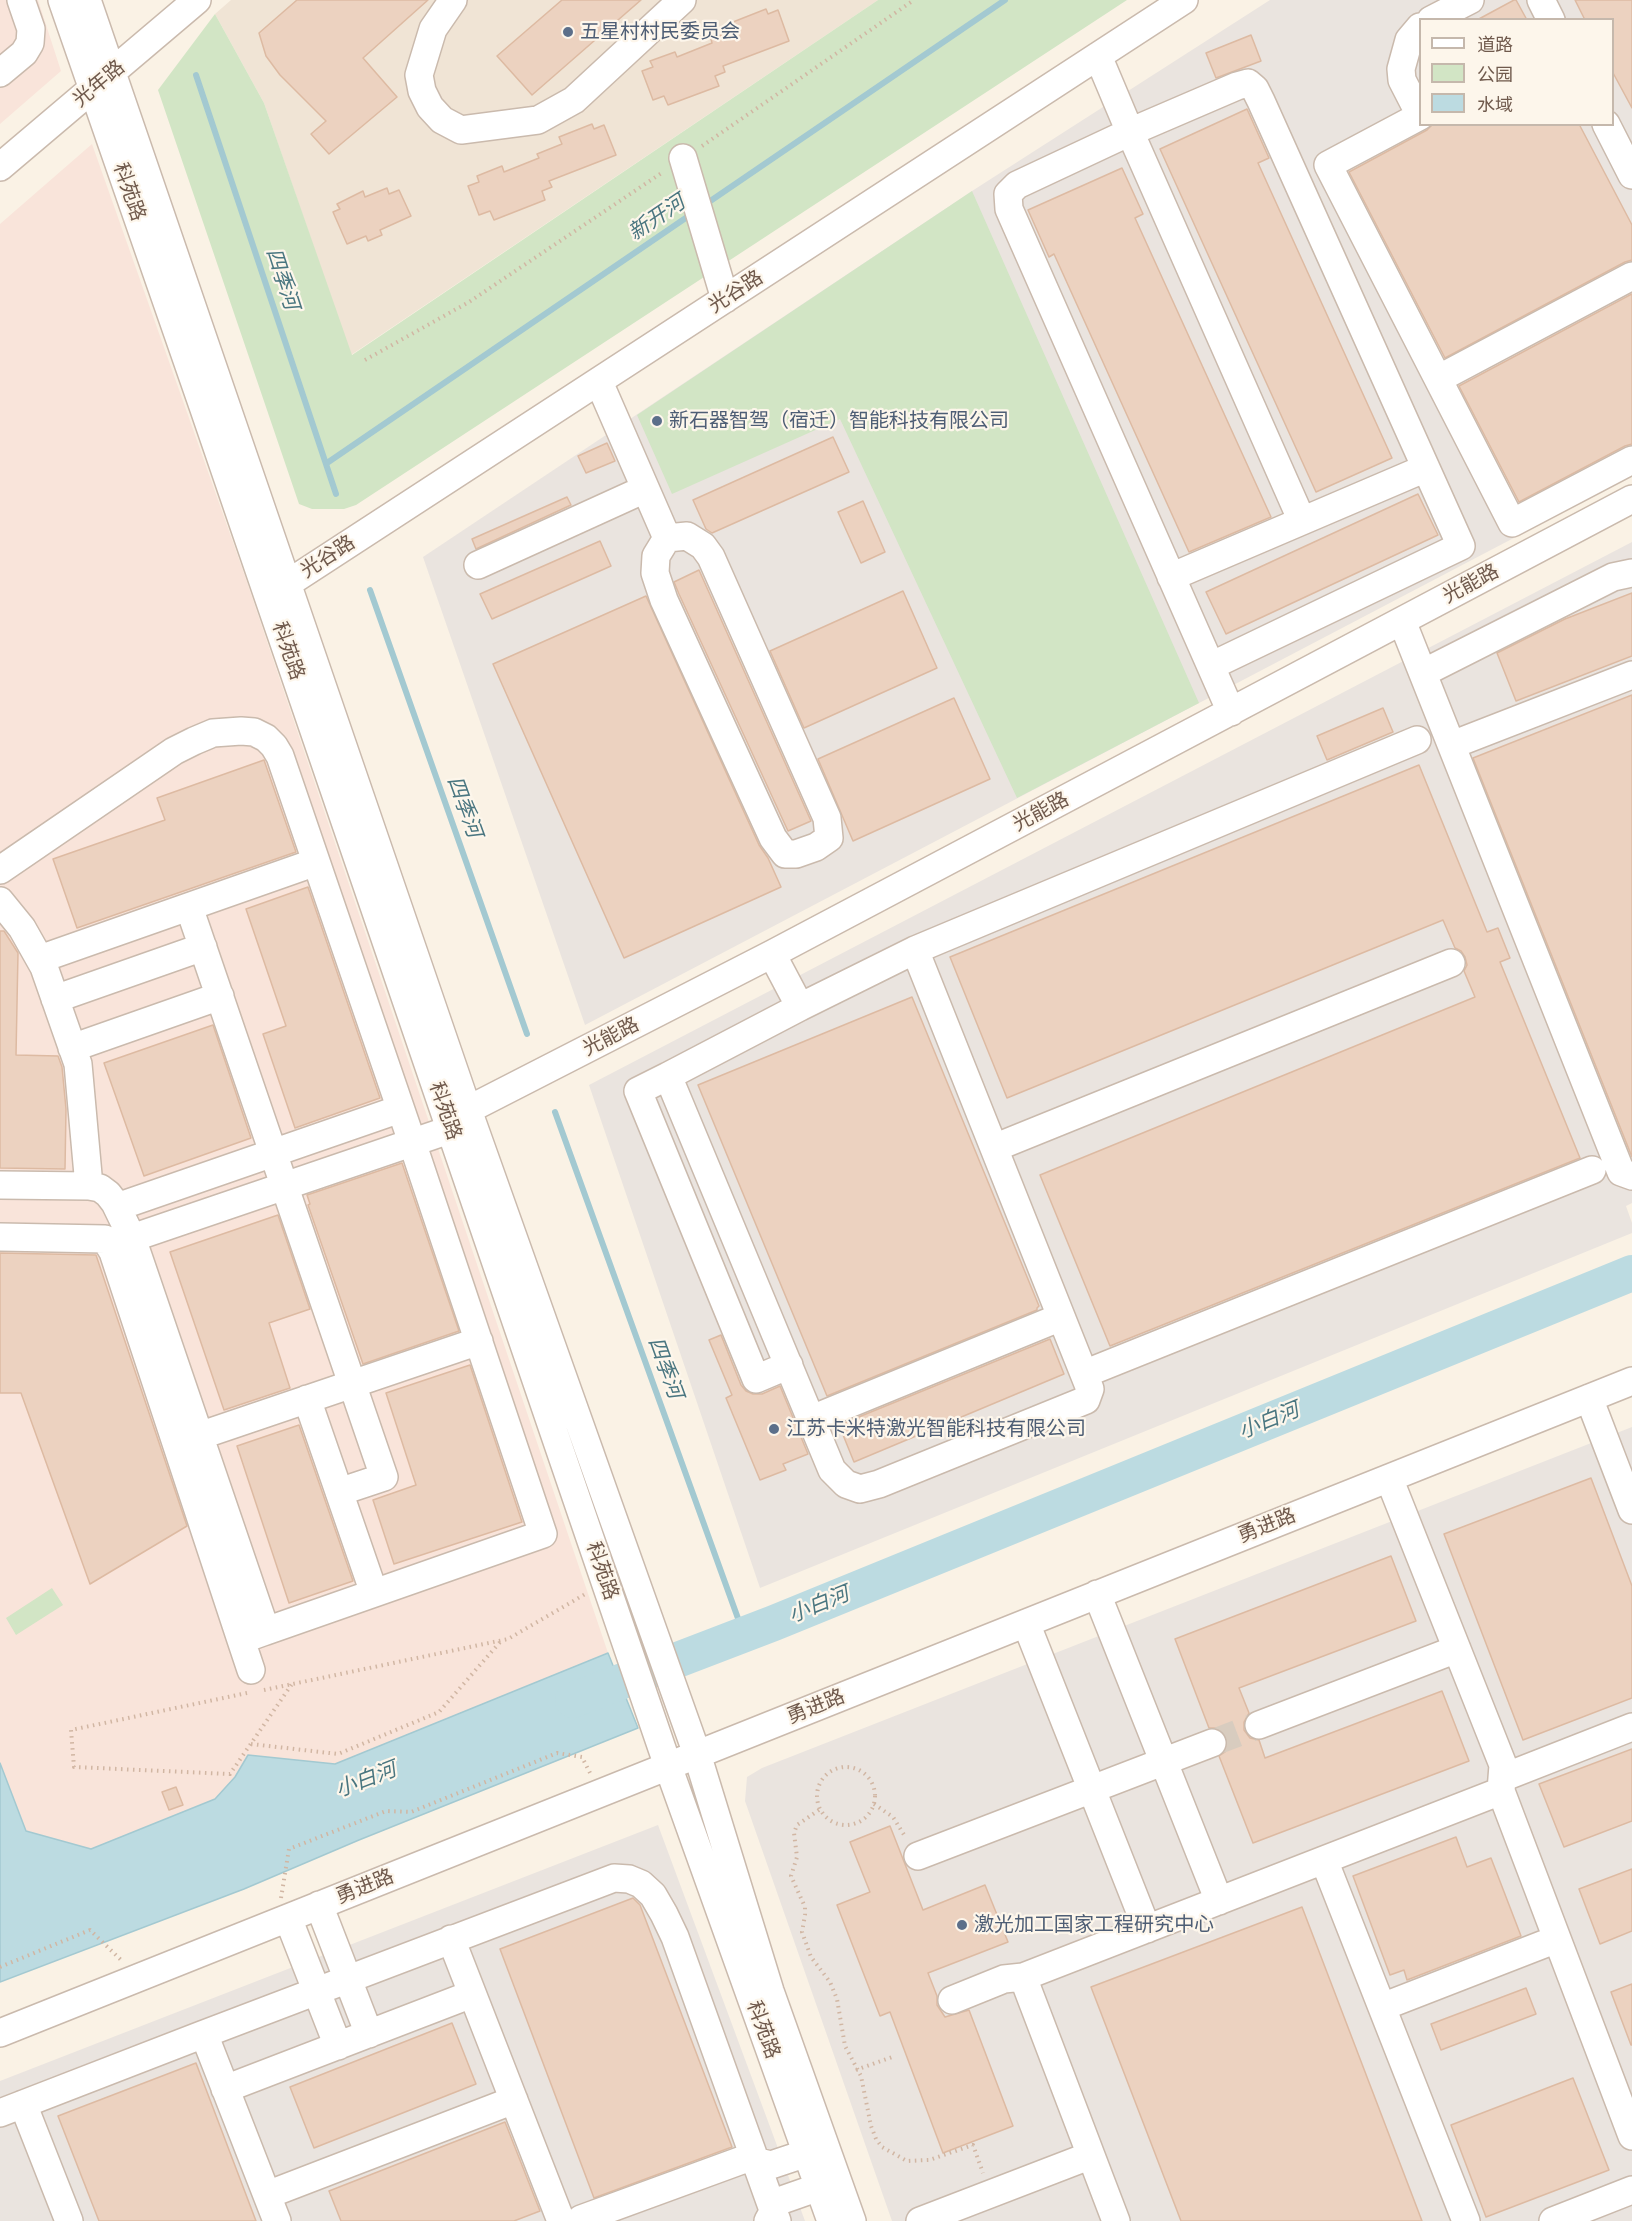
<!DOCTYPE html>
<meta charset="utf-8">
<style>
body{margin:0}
#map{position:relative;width:1632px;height:2221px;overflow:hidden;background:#faf2e5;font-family:Rubik,"Noto Sans SC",sans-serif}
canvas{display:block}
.legend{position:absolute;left:1419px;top:18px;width:195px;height:108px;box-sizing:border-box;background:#fdf6eb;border:2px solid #c5b8ac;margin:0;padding:8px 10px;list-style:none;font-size:18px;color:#705a4d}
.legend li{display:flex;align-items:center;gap:12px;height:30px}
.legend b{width:30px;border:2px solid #c5b8ac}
</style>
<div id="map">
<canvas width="1632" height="2221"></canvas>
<ul class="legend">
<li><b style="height:8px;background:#fff"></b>道路</li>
<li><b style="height:16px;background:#d2e5c5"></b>公园</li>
<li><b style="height:16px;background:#bcdbe1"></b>水域</li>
</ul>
</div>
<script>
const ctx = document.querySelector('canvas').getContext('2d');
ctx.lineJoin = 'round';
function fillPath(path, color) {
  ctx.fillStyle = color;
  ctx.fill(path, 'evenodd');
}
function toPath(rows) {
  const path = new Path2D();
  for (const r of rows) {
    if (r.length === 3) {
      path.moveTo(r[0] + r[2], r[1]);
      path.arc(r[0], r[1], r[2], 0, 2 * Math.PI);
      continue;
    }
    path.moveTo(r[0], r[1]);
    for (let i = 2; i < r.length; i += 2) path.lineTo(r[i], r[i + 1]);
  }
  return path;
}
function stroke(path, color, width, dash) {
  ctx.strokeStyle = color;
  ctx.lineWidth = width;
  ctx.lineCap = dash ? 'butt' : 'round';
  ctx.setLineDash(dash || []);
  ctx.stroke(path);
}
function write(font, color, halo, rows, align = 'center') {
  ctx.font = font + ' Rubik,"Noto Sans SC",sans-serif';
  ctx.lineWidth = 4.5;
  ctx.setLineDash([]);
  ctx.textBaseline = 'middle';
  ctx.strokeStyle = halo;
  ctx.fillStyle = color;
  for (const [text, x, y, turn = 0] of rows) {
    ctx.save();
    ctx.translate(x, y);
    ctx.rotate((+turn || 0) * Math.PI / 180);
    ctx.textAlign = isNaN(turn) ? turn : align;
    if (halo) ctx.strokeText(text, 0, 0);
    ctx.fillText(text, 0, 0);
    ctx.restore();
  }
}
fillPath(toPath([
 [231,0,878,0,351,355,264,103,215,14]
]), '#f0e4d5');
fillPath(toPath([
 [0,0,38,0,61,71,0,124],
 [92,144,246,579,608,1653,335,1764,248,1756,235,1777,215,1799,91,1849,0,1878,0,224]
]), '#f9e4da');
fillPath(toPath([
 [1270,0,1632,0,1632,476,585,1025,423,557,972,191],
 [1420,20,1612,20,1612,124,1420,124],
 [1632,542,1632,1203,1626,1206,1632,1223,1632,1233,760,1588,589,1085],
 [1632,1427,1632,2221,892,2221,745,1801,747,1777,762,1768],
 [658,1825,805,2221,0,2221,0,2081]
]), '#eae4df');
fillPath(toPath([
 [878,0,1127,0,356,505,344,509,312,509,299,504,158,90,215,14,264,103,352,355],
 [972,191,1199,703,1017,798,840,419,672,494,637,415],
 [52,1588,63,1605,16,1635,6,1618]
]), '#d2e5c5');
const water = toPath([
 [608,1653,638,1728,359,1840,244,1889,0,1982,0,1763,26,1831,91,1849,215,1799,235,1777,248,1755,335,1764,608,1653]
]);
fillPath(water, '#bcdbe1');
stroke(water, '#a3c9d1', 1.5);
stroke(toPath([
 [196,75,336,494],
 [703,206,1005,0],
 [327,463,693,213],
 [370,590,527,1034],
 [555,1112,744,1635]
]), '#a3c9d1', 6);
stroke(toPath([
 [573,1700,774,1623,1632,1273]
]), '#bcdbe1', 36);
const building = toPath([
 [297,0,428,0,363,58,397,97,329,154,311,134,326,121,280,75,266,56,259,33,297,0],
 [562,0,641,0,532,95,497,56,562,0],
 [1514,0,1516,0,1527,20,1477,20,1514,0],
 [1575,0,1632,0,1632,108,1612,71,1612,20,1585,20,1575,0],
 [766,9,768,14,778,10,789,41,723,66,725,72,715,76,719,86,668,105,664,96,653,100,642,71,653,67,650,61,675,52,677,57,712,43,711,39,736,29,733,22,766,9],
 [1251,35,1261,61,1216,78,1206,53,1251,35],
 [1247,109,1269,158,1258,163,1392,458,1316,492,1160,149,1247,109],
 [592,124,594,129,604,125,616,155,549,181,552,187,542,191,545,200,494,220,490,211,479,215,468,186,479,182,477,176,502,166,504,172,539,158,537,154,562,144,559,137,592,124],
 [1433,124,1579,124,1632,225,1632,260,1625,262,1445,358,1349,172,1427,130,1433,124],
 [1122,168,1143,214,1135,218,1271,517,1189,552,1054,254,1049,257,1028,210,1122,168],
 [387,188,389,194,399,190,411,216,380,230,382,235,368,241,366,236,347,244,333,212,340,209,337,204,363,191,365,197,387,188],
 [1632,294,1632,444,1625,446,1519,502,1459,386,1632,294],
 [833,437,849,472,712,533,706,529,693,500,833,437],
 [607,443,615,461,586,473,578,456,607,443],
 [1418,494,1438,535,1226,634,1206,592,1418,494],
 [567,497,571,505,476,549,472,539,567,497],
 [863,501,885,552,861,563,838,512,863,501],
 [600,541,611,566,492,619,480,594,600,541],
 [699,570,811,821,788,831,679,594,674,582,699,570],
 [903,591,937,668,804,728,770,651,903,591],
 [1632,593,1632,656,1516,701,1497,653,1565,619,1632,593],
 [646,596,759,845,768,858,781,887,624,958,493,664,646,596],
 [1632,695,1632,1157,1473,758,1632,695],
 [954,698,990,779,853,841,818,759,954,698],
 [1383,708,1393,732,1327,760,1317,736,1383,708],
 [264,760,296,852,77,928,53,859,165,820,157,798,264,760],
 [1419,765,1487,932,1498,928,1510,958,1500,962,1580,1158,1110,1346,1040,1175,1475,997,1464,971,1467,965,1465,957,1461,951,1455,948,1443,920,1007,1098,950,957,1419,765],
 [308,887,380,1098,295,1128,263,1034,286,1026,246,909,308,887],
 [0,931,4,931,18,953,16,1055,58,1056,62,1067,66,1109,65,1169,0,1168,0,931],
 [912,997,1039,1306,1037,1308,1037,1310,827,1396,698,1085,912,997],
 [213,1025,251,1138,144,1176,104,1063,213,1025],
 [402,1163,459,1331,363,1364,308,1205,310,1204,307,1195,402,1163],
 [278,1215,310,1309,269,1323,290,1388,224,1410,170,1252,278,1215],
 [0,1253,96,1255,187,1526,90,1584,21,1393,0,1393,0,1253],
 [721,1335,741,1385,746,1391,753,1394,762,1394,780,1386,808,1454,783,1464,786,1470,760,1480,726,1398,732,1395,709,1340,721,1335],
 [1050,1339,1064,1374,854,1462,839,1425,1050,1339],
 [470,1365,522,1522,394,1564,373,1500,416,1485,386,1393,470,1365],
 [299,1425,353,1581,289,1603,237,1446,299,1425],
 [1591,1478,1632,1586,1632,1698,1523,1740,1444,1534,1591,1478],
 [1391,1556,1416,1621,1239,1688,1249,1713,1244,1722,1244,1730,1250,1738,1259,1740,1265,1758,1442,1691,1469,1761,1253,1843,1219,1756,1225,1752,1227,1746,1227,1738,1221,1730,1215,1728,1209,1728,1175,1639,1391,1556],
 [1632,1749,1632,1821,1564,1847,1539,1784,1632,1749],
 [176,1787,183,1805,169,1810,162,1792,176,1787],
 [890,1826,923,1910,985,1885,1008,1942,928,1973,937,1996,937,2005,945,2017,969,2010,1013,2126,943,2153,890,2012,880,2016,837,1905,870,1892,850,1842,890,1826],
 [1456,1837,1467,1867,1491,1858,1521,1936,1407,1980,1404,1970,1390,1975,1353,1876,1456,1837],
 [1632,1869,1632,1931,1600,1944,1579,1889,1632,1869],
 [633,1898,640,1905,732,2147,594,2198,500,1949,633,1898],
 [1302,1907,1422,2221,1181,2221,1091,1987,1302,1907],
 [1632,1984,1632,2045,1631,2045,1611,1992,1632,1984],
 [1526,1988,1536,2014,1441,2050,1431,2024,1526,1988],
 [452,2023,476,2084,314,2148,290,2087,452,2023],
 [196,2063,256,2221,99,2221,58,2116,196,2063],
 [1573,2078,1609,2170,1486,2217,1451,2125,1573,2078],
 [505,2122,540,2211,514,2221,341,2221,329,2191,505,2122]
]);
fillPath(building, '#ecd2c0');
stroke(building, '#ddbaa2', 1.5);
stroke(toPath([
 [1212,1743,1259,1725]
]), '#d8ccbf', 27, [27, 14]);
const minor = toPath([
 [62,0,204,409,668,1766,831,2221],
 [87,0,464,1099,697,1754,770,1991,852,2221],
 [453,0,433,29,419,75,422,91,430,107,442,120,461,130,538,120,574,100,682,0],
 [1541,0,1551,20],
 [1431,20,1470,0],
 [1420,27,1409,40,1401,69,1402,80,1420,115],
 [1098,56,1130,132,1017,185,1008,194,1009,209,1231,712],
 [0,73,24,53,30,43,31,29,21,0],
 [1420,116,1328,165,1438,379],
 [1606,124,1632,175],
 [683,158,725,299],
 [0,167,197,0],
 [1632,276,1438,379,1512,523,1632,460],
 [599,382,667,538,656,556,655,573,664,600,773,838,785,854,796,854,816,847,829,838,827,818,711,557,703,546,687,536,667,538],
 [478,565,645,489],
 [1171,577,1426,468],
 [287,584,1184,0],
 [1402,621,1621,1172,1632,1176],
 [1211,666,1461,546,1261,101,1255,89,1248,83,1237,86,1130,132,1302,521],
 [1423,673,1613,577,1632,573],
 [1452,745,1632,675],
 [0,870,174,751,194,741,213,733,241,731,254,732,266,738,274,746,280,756,412,1142,543,1534,266,1631,132,1238,115,1203,108,1194,100,1188,89,1186,0,1185],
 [0,901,22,928,44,967,78,1064,89,1186],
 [189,907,384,1477,339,1492],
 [915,950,1417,740],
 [772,954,800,1007,668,1076,832,1470,846,1484,860,1489,879,1484,1086,1400,1090,1389,915,950,800,1007],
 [40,959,316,862],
 [55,999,203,947],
 [72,1048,220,996],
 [668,1076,638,1091,756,1379,789,1365],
 [452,1118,772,954,1632,499],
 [994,1148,1451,963],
 [117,1207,400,1109],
 [0,1237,105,1239,113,1252,241,1640,266,1631],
 [132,1238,452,1129],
 [1084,1374,1592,1170],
 [1589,1398,1632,1510],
 [307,1399,374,1593],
 [812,1419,1061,1317],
 [199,1436,479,1341],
 [1389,1478,1503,1765,1501,1791,1632,2136],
 [1097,1594,1219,1901],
 [1026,1623,1147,1929],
 [241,1640,251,1670],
 [1259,1725,1457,1649],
 [1502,1778,1632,1727],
 [918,1856,1212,1743],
 [1324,1860,1466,2221],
 [319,1905,369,2034],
 [288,1918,338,2046],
 [451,1939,561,2221],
 [1023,1977,1116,2221],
 [952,2000,1004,1979,1023,1977,1501,1791],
 [1382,2007,1557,1939],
 [0,2033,1632,1381],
 [225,2089,472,1994],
 [23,2104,69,2221],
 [0,2113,204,2034],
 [267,2195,514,2100],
 [581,2219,745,2159,771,2165,807,2153],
 [277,2221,204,2034,614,1878,629,1879,641,1884,653,1895,664,1914,675,1937,777,2221],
 [768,2221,779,2201,819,2187],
 [920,2221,1089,2156],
 [1553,2221,1632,2190]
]);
stroke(minor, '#cabaad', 30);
stroke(toPath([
 [702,146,914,0],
 [365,360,469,302,663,172],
 [264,1690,508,1639,587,1593],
 [247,1693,71,1730,74,1767,230,1774,292,1684],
 [251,1744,338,1754,439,1712,501,1641],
 [846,1796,29],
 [874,1804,893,1817,906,1838],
 [819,1810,797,1825,794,1833,797,1857,791,1876,805,1907,805,1915,802,1932,811,1957,830,1982,837,1999,845,2046,861,2076,871,2126,876,2139,882,2147,907,2161,929,2160,973,2145,983,2173],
 [281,1898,289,1849,386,1811,411,1812,557,1753,582,1757,590,1773],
 [0,1967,90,1930,121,1960],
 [856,2070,892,2057]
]), '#d1b6a3', 4, [1.5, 4.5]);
stroke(minor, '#fff', 27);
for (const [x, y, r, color] of [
 [568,32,6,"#5c6f8a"],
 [657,421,6,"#5c6f8a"],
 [774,1429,6,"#5c6f8a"],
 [962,1925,6,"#5c6f8a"]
]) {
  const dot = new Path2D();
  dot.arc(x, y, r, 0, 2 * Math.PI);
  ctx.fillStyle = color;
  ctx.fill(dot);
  stroke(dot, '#fdf6eb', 2);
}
write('20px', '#4e5e75', '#fdf6eb', [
 ["五星村村民委员会",580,32],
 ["新石器智驾（宿迁）智能科技有限公司",669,421],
 ["江苏卡米特激光智能科技有限公司",786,1429],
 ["激光加工国家工程研究中心",974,1925]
], 'left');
write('20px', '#705a4d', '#fdf6eb', [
 ["光年路",99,84,-40],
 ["科苑路",129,192,71],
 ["光谷路",736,292,-33],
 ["光谷路",328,557,-33],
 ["光能路",1471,584,-28],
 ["科苑路",288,651,71],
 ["光能路",1041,812,-28],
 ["光能路",611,1037,-27],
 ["科苑路",445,1111,71],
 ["勇进路",1267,1526,-22],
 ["科苑路",602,1571,71],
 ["勇进路",816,1707,-22],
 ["勇进路",365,1887,-22],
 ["科苑路",763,2030,70]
]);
write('italic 21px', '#4a7680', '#fdf6eb', [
 ["新开河",657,218,-34],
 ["四季河",282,279,72],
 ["四季河",464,807,70],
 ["四季河",665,1368,70],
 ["小白河",1269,1421,-22],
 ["小白河",819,1605,-22],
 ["小白河",366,1780,-21]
]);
</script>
